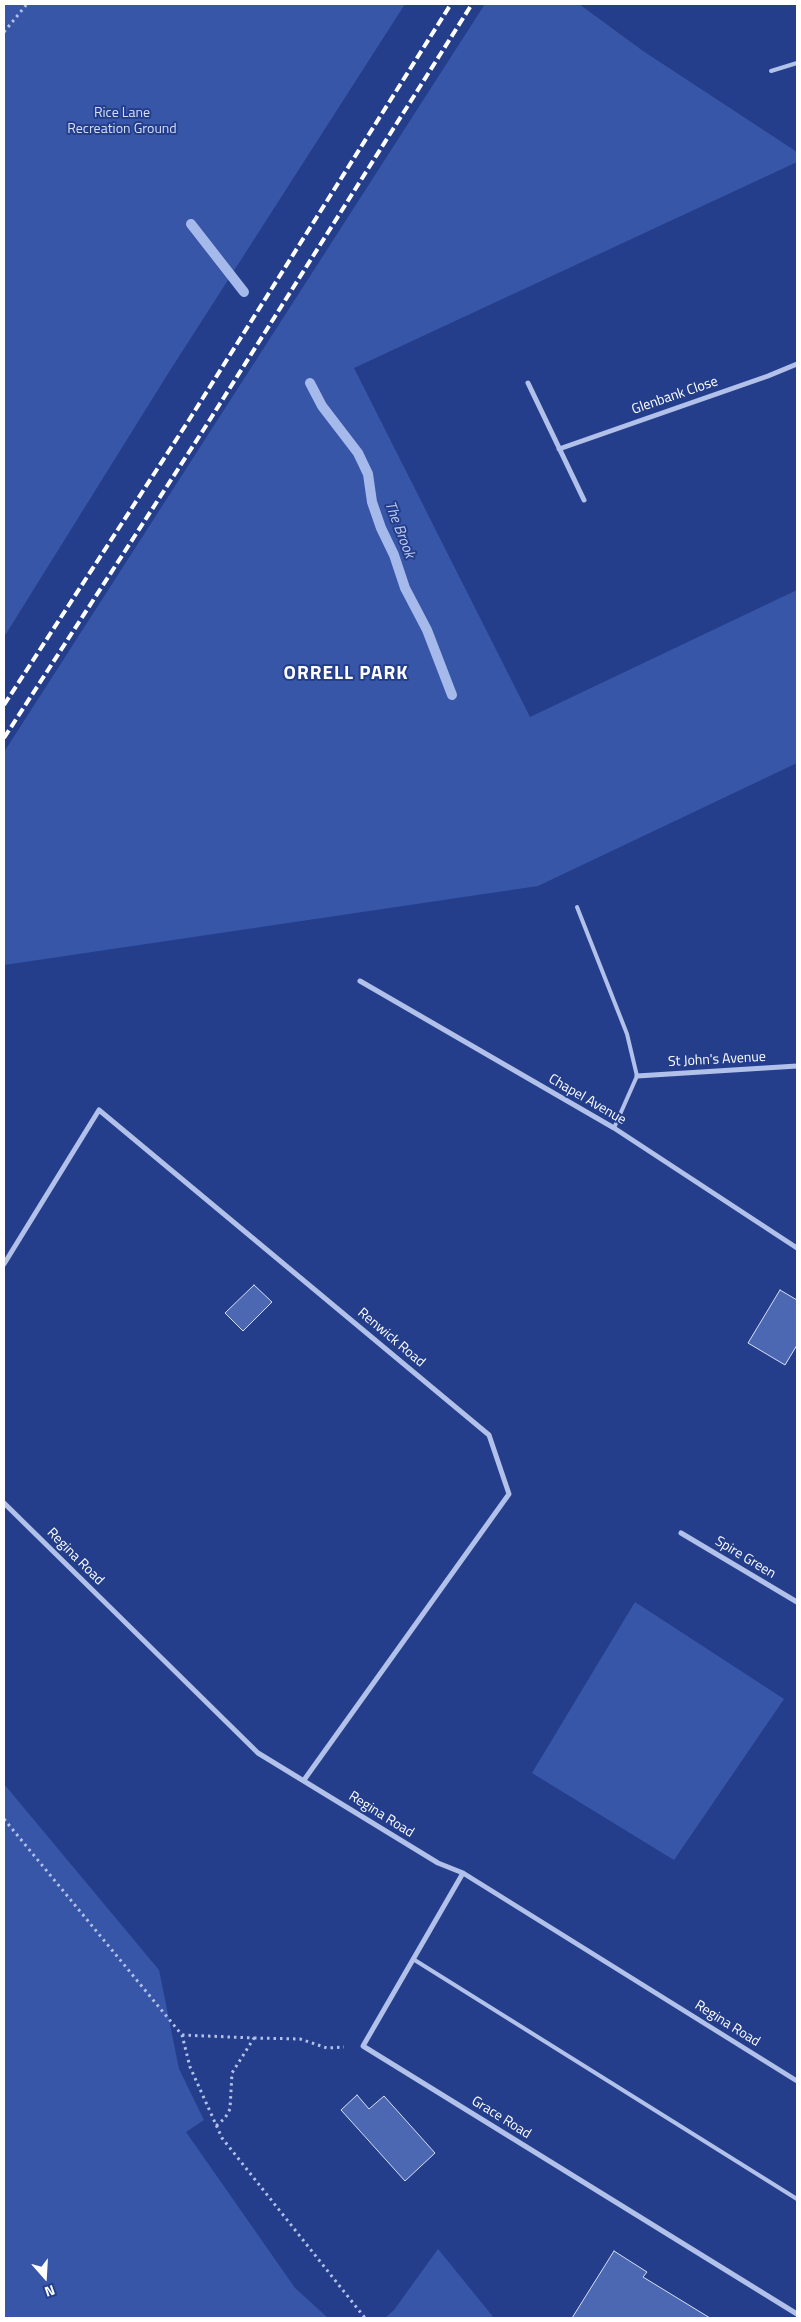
<!DOCTYPE html>
<style>
body{margin:0}
#map{position:relative;width:801px;height:2322px;overflow:hidden;background:#243e8b;font-family:"Titillium Web",sans-serif}
canvas{display:block}
.frame{position:absolute;inset:0;border:5px solid #fff;pointer-events:none}
.north{position:absolute;left:20px;top:2252px;width:50px;height:50px;-webkit-text-stroke:4px #243e8b;paint-order:stroke;rotate:161deg;font-size:14px;font-weight:700;line-height:20px;text-align:center;color:#fff}
.north::after{content:'';display:block;margin:auto;width:18px;height:22px;background:#fff;clip-path:polygon(50% 0,100% 100%,50% 72%,0 100%)}
</style>
<div id="map">
<canvas width="801" height="2322"></canvas>
<div class="frame"></div>
<div class="north">N</div>
</div>
<script>
const ctx = document.querySelector('canvas').getContext('2d');
ctx.lineJoin = 'round';
function fillPath(path, color) {
  ctx.fillStyle = color;
  ctx.fill(path, 'evenodd');
}
function toPath(rows) {
  const path = new Path2D();
  for (const r of rows) {
    path.moveTo(r[0], r[1]);
    for (let i = 2; i < r.length; i += 2) path.lineTo(r[i], r[i + 1]);
  }
  return path;
}
function stroke(path, color, width, dash) {
  ctx.strokeStyle = color;
  ctx.lineWidth = width;
  ctx.lineCap = dash ? 'butt' : 'round';
  ctx.setLineDash(dash || []);
  ctx.stroke(path);
}
function write(font, color, halo, rows, align = 'center') {
  ctx.font = font + ' "Titillium Web",sans-serif';
  ctx.lineWidth = 4;
  ctx.setLineDash([]);
  ctx.textBaseline = 'middle';
  ctx.strokeStyle = halo;
  ctx.fillStyle = color;
  for (const [text, x, y, turn = 0] of rows) {
    ctx.save();
    ctx.translate(x, y);
    ctx.rotate((+turn || 0) * Math.PI / 180);
    ctx.textAlign = isNaN(turn) ? turn : align;
    if (halo) ctx.strokeText(text, 0, 0);
    ctx.fillText(text, 0, 0);
    ctx.restore();
  }
}
fillPath(toPath([
 [4,4,405,4,169,372,4,637],
 [485,4,579,4,643,51,797,152,797,162,354,368,530,717,797,590,797,763,538,886,4,965,4,752],
 [635,1602,784,1699,674,1860,532,1773],
 [4,1784,159,1970,179,2069,204,2120,186,2132,295,2288,328,2318,4,2318],
 [438,2249,494,2318,385,2318,394,2310]
]), '#3856a8');
stroke(toPath([
 [191,224,244,292],
 [310,383,322,406,358,453,368,474,372,502,381,528,394,555,405,588,427,630,452,695]
]), '#a6b9eb', 10);
const building = toPath([
 [254,1285,272,1302,243,1331,225,1313,254,1285],
 [780,1290,797,1300,797,1345,785,1365,748,1343,780,1290],
 [357,2095,369,2109,384,2096,435,2153,405,2181,341,2110,357,2095],
 [614,2251,647,2272,643,2277,710,2318,572,2318,614,2251]
]);
fillPath(building, '#4c68b2');
stroke(building, '#d6dff8', 1);
stroke(toPath([
 [4,32,27,4],
 [4,1819,182,2035,190,2067,222,2138,365,2318],
 [182,2035,254,2038,232,2073,230,2109,225,2118,216,2126],
 [254,2038,300,2039,327,2048,344,2047]
]), '#b2c1ea', 3, [2.5, 4]);
stroke(toPath([
 [771,71,797,63],
 [577,907,627,1034,637,1076,614,1128],
 [413,1959,797,2199]
]), '#b2c1ea', 4);
stroke(toPath([
 [528,383,584,500],
 [559,449,768,376,797,364],
 [360,981,614,1128,797,1248],
 [637,1076,797,1066],
 [4,1264,99,1110,489,1435,509,1494,304,1780],
 [4,1503,258,1753,438,1863,463,1873,797,2081],
 [681,1533,797,1602],
 [463,1873,363,2046,797,2314]
]), '#b2c1ea', 5);
stroke(toPath([
 [4,705,189,420,451,4],
 [4,738,204,429,472,4]
]), '#fff', 4, [9, 4]);
write('14px', '#d6dff8', '#243e8b', [
 ["Rice Lane",122,114],
 ["Recreation Ground",122,130]
]);
write('14px', '#fff', '#243e8b', [
 ["Glenbank Close",675,396,-19],
 ["St John's Avenue",717,1060,-3],
 ["Chapel Avenue",587,1100,30],
 ["Renwick Road",391,1338,40],
 ["Regina Road",75,1557,45],
 ["Spire Green",745,1558,31],
 ["Regina Road",381,1815,32],
 ["Regina Road",727,2024,32],
 ["Grace Road",501,2118,32]
]);
write('italic 15px', '#beccf1', '#243e8b', [
 ["The Brook",399,530,69]
]);
ctx.letterSpacing = '1px';
write('bold 19px', '#fff', '#243e8b', [
 ["ORRELL PARK",346,674]
]);
ctx.letterSpacing = '0px';
</script>
